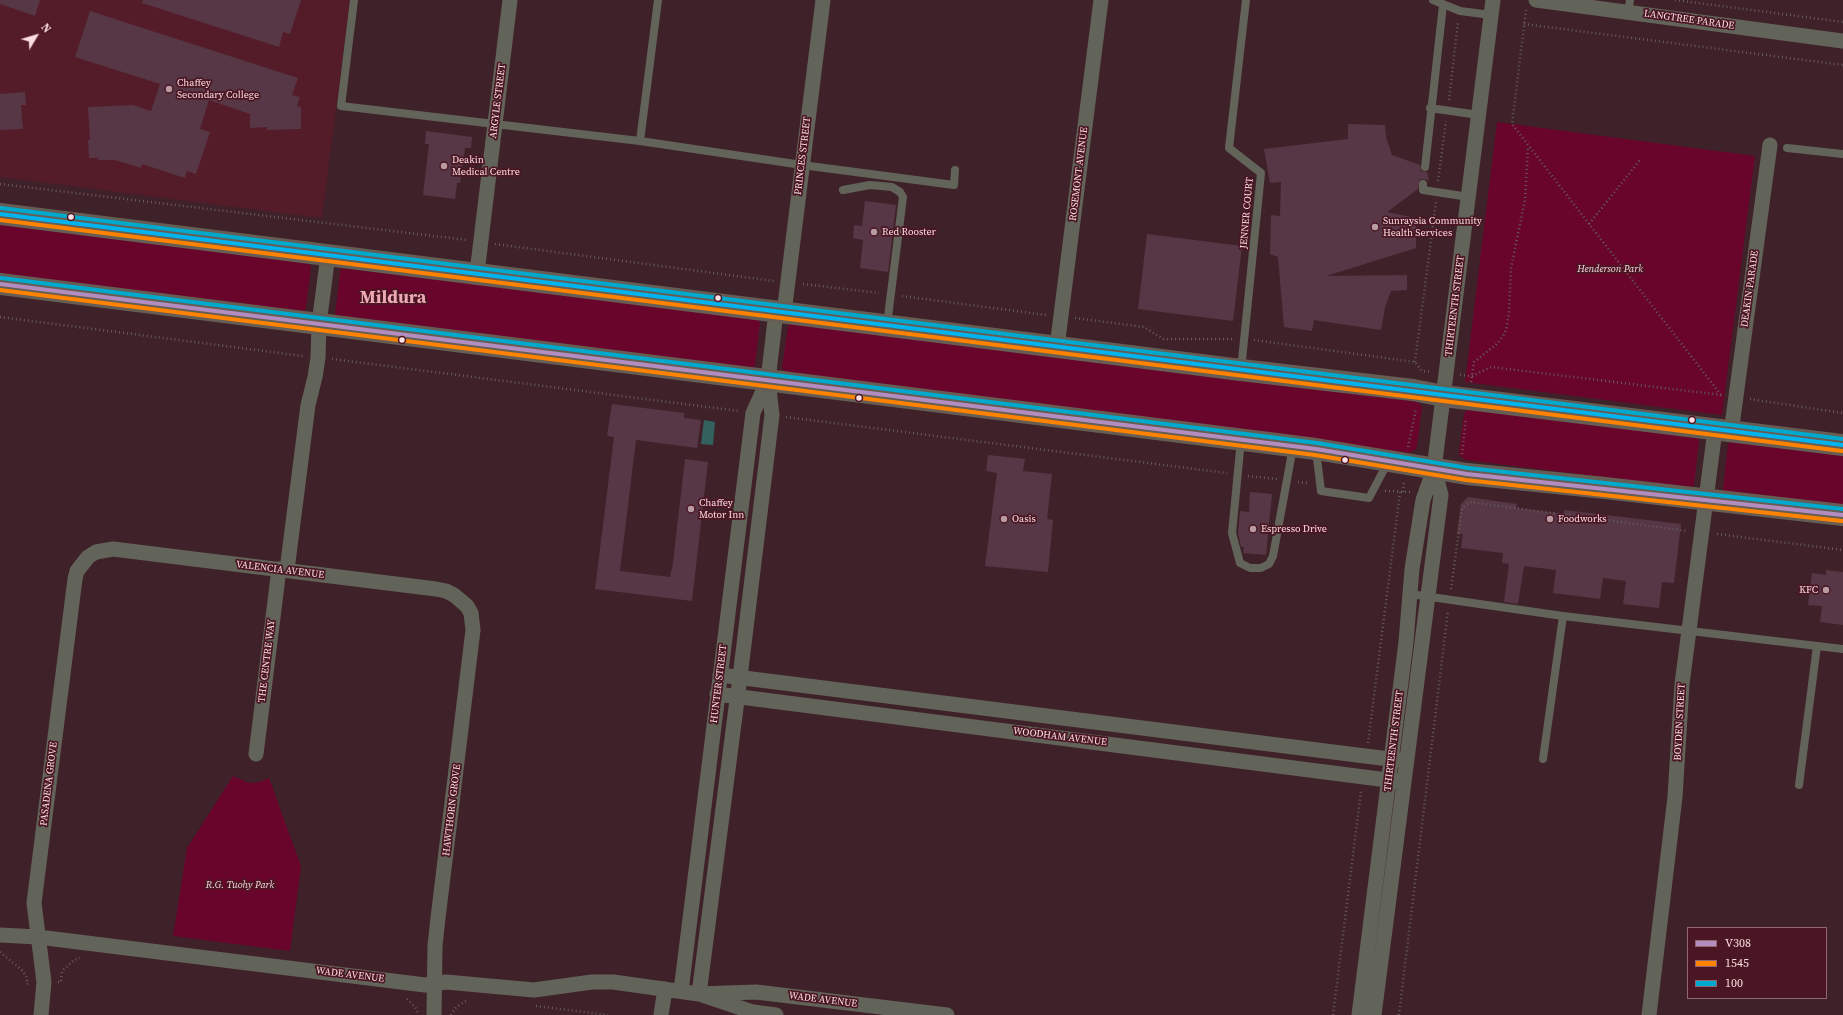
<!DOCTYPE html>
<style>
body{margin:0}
#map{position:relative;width:1843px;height:1015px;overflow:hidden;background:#3f2229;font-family:"Source Serif 4",serif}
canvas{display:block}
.legend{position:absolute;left:1687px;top:927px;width:140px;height:72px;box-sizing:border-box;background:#4b1623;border:1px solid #91666f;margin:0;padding:5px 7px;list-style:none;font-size:12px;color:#fbdee2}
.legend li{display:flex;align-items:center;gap:8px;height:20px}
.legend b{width:20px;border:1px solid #91666f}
.north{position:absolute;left:16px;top:16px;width:40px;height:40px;-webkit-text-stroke:3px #4b1623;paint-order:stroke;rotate:52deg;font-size:11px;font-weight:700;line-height:16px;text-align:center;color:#fbdee2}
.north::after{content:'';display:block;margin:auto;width:14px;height:18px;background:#fbdee2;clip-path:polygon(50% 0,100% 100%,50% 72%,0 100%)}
</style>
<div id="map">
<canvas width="1843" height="1015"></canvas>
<ul class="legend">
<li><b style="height:5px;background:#b38dc0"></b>V308</li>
<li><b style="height:5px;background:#ff8200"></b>1545</li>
<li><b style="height:5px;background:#00a9ce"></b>100</li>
</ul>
<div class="north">N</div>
</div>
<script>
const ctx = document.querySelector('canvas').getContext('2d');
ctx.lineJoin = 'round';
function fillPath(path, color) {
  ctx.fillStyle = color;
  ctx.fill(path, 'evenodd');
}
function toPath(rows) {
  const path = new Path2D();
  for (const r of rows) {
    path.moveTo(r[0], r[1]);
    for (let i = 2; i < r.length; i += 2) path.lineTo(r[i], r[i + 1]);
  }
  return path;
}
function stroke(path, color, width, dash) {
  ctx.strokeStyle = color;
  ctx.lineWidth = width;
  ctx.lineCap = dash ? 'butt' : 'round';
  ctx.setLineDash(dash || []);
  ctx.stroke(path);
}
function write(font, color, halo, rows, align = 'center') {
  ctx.font = font + ' "Source Serif 4",serif';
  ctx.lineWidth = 3.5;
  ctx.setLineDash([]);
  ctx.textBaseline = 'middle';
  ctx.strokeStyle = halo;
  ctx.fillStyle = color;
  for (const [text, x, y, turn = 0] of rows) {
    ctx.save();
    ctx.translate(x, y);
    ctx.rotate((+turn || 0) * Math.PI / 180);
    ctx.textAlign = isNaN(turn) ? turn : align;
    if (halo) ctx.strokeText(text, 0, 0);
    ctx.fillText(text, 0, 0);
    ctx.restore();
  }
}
fillPath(toPath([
 [0,0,350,0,322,218,0,177]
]), '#541b29');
fillPath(toPath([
 [1497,122,1755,156,1722,415,1465,382],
 [0,223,309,263,311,267,306,308,304,312,0,275],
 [341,268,758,319,760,323,755,365,754,368,335,315,340,272],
 [792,323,1413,401,1419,403,1422,408,1417,446,1416,449,1409,453,787,374,782,368,788,326],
 [1468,409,1698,437,1699,441,1694,485,1690,488,1466,460,1460,456,1459,453,1464,414],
 [1731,442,1843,456,1843,505,1724,492,1723,489,1728,444],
 [233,776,249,783,260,782,269,778,301,866,290,951,173,936,187,848]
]), '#69052a');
fillPath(toPath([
 [704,420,715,422,713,445,701,444]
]), '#33615e');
fillPath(toPath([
 [0,0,40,0,35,16,0,4],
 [143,0,301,0,290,34,283,32,279,47,142,3],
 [90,11,298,78,292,95,300,97,297,106,301,107,301,129,267,130,267,127,250,128,250,114,209,100,200,129,210,132,196,174,187,171,185,178,142,164,141,168,115,160,98,160,98,158,89,158,88,140,90,140,88,107,133,105,151,111,160,84,75,57],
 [25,92,26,105,21,105,23,129,0,130,0,94],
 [1348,124,1385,125,1386,137,1392,155,1420,165,1421,171,1427,172,1429,180,1420,179,1418,189,1387,212,1416,218,1416,248,1326,276,1407,275,1407,290,1391,291,1385,307,1381,330,1314,320,1312,331,1284,327,1278,257,1270,254,1271,215,1280,216,1281,182,1270,183,1264,149,1348,139],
 [426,131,472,137,471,148,465,148,460,183,457,183,455,199,423,195,429,144,425,144],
 [865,201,896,205,888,272,860,268,863,240,853,238,854,225,862,226],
 [1147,234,1242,246,1233,321,1138,309],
 [612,404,684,413,684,418,701,420,697,448,636,440,620,571,670,577,671,570,672,571,685,459,708,462,692,601,595,589,614,437,607,436],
 [988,455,1025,459,1023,471,1052,474,1047,519,1053,520,1048,572,985,566,997,473,986,471],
 [1250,492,1272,494,1266,555,1243,553,1244,547,1241,547,1238,533,1240,511,1249,512],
 [1468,497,1517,504,1516,508,1563,514,1564,510,1681,524,1674,583,1662,582,1659,608,1623,604,1626,581,1603,578,1600,599,1553,593,1556,570,1524,566,1518,604,1504,602,1509,564,1502,563,1503,553,1461,548,1463,534,1457,534,1461,504],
 [1826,570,1843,572,1843,625,1820,622,1822,606,1808,605,1812,573,1826,575]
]), '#573745');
stroke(toPath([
 [1675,0,1843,22],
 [1526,10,1512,124,1721,395],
 [1524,24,1843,65],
 [1449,100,1458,22],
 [1438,181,1446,121],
 [0,184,467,240],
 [1589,224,1640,160],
 [495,244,774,281],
 [803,284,879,293],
 [902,296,1046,315],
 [0,317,303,356],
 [1075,318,1144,327,1163,339,1233,339],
 [1254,340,1415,362,1422,371,1432,372],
 [332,359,739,411],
 [1415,362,1436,202],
 [1460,375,1472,376,1491,367,1722,395],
 [1471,382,1474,362,1498,343,1503,336,1506,330,1509,313,1511,268,1525,200,1528,146],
 [1750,399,1843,413],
 [786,417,1227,473],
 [1408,447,1416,409],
 [1462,454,1466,418],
 [1248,476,1277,479],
 [1298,482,1309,483],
 [1385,491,1410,492],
 [1403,492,1404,481],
 [1717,534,1843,550],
 [1451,589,1462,508,1470,502,1688,531],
 [1368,743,1400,492],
 [0,952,23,971,27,978,27,984,29,983],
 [58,982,61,982,62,971,74,960,80,958],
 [407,999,415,1007,418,1013],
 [536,1006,608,1015],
 [451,1015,456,1007,468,1000],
 [1333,1015,1361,791],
 [1399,1015,1448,610]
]), '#645e59', 2.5, [1, 3]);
stroke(toPath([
 [354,0,341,106,640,141,802,165,954,185,955,170],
 [1433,0,1460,11,1491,15],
 [1628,12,1630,0],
 [1430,108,1479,115],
 [640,141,658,0],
 [1787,148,1843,154],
 [1425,167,1443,5],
 [1423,184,1423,190,1469,197],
 [843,190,870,185,892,187,900,192,903,197,887,325],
 [1241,370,1261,173,1229,148,1246,0],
 [1241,440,1232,533,1240,563,1250,568,1261,568,1269,564,1273,556,1293,447],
 [1316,450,1321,491,1369,498,1388,462],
 [1410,594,1563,616,1843,649],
 [1543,759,1563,616],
 [1799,785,1817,646]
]), '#636459', 8);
stroke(toPath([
 [1536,0,1843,41],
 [477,273,510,0],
 [784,313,823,0],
 [1057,347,1101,0],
 [1731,433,1770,145],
 [287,570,308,405,315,377,318,358,319,324,328,255],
 [720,675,1405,761],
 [717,694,1403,782],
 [256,754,279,569],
 [0,935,38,937,425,985,446,982,534,990,592,982,613,982,699,994,756,992,947,1015],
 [681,991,753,413,768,380],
 [699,994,740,677,772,415,768,380,776,312],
 [702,995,753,1012,776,1015],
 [41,1015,44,982,34,903,75,579,77,571,88,557,96,552,113,549,436,589,446,591,454,595,467,606,471,613,473,630,438,918,435,946,434,1015],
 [661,1015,665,989],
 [1359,1015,1406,642,1412,569,1423,500,1434,469,1493,0],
 [1374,1015,1441,495,1434,469],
 [1649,1015,1675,797,1682,684,1715,430]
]), '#636459', 15);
stroke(toPath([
 [0,214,1241,370,1413,390,1444,396,1843,445],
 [0,284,1316,449,1467,474,1605,488,1843,515]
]), '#665e55', 22);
stroke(toPath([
 [0,284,1316,449,1467,474,1843,515]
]), '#b38dc0', 4);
stroke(toPath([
 [0,220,1842,451],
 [0,290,1315,455,1466,480,1842,521]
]), '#ff8200', 4);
stroke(toPath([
 [1,208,1843,439],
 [1,278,1317,443,1468,468,1843,509]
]), '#00a9ce', 4);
stroke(toPath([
 [0,214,1843,445]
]), '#00b5ef', 4);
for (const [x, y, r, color] of [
 [169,89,4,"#b99ca1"],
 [444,166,4,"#b99ca1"],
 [71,217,3.5,"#fbdee2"],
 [1375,227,4,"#b99ca1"],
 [874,232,4,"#b99ca1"],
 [718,298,3.5,"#fbdee2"],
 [402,340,3.5,"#fbdee2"],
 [859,398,3.5,"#fbdee2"],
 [1692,420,3.5,"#fbdee2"],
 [1345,460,3.5,"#fbdee2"],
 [691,509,4,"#b99ca1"],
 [1004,519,4,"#b99ca1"],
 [1550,519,4,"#b99ca1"],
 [1253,529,4,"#b99ca1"],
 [1826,590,4,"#b99ca1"]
]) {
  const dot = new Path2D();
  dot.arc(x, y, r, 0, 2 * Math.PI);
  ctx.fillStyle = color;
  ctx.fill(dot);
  stroke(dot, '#4b1623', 1.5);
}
write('10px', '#fbdee2', '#4b1623', [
 ["LANGTREE PARADE",1689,20,8],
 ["ARGYLE STREET",498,101,-83],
 ["PRINCES STREET",803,156,-83],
 ["ROSEMONT AVENUE",1079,174,-83],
 ["JENNER COURT",1247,213,-85],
 ["DEAKIN PARADE",1750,289,-82],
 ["THIRTEENTH STREET",1455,306,-83],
 ["VALENCIA AVENUE",280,570,7],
 ["THE CENTRE WAY",267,661,-83],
 ["HUNTER STREET",719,684,-83],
 ["BOYDEN STREET",1680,722,-87],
 ["WOODHAM AVENUE",1060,737,7],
 ["THIRTEENTH STREET",1394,741,-83],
 ["PASADENA GROVE",49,784,-83],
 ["HAWTHORN GROVE",452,810,-83],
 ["WADE AVENUE",350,975,7],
 ["WADE AVENUE",823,1000,7]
]);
write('10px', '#fbdee2', '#4b1623', [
 ["Chaffey",177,83],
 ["Secondary College",177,95],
 ["Deakin",452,160],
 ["Medical Centre",452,172],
 ["Sunraysia Community",1383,221],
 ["Health Services",1383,233],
 ["Red Rooster",882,232],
 ["Chaffey",699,503],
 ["Motor Inn",699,515],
 ["Oasis",1012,519],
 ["Foodworks",1558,519],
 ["Espresso Drive",1261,529],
 ["KFC",1818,590,"right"]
], 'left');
write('italic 10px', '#f6d7db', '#4b1623', [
 ["Henderson Park",1610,269],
 ["R.G. Tuohy Park",240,885]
]);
write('bold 18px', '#eeaab4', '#4b1623', [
 ["Mildura",393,298]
]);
</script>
